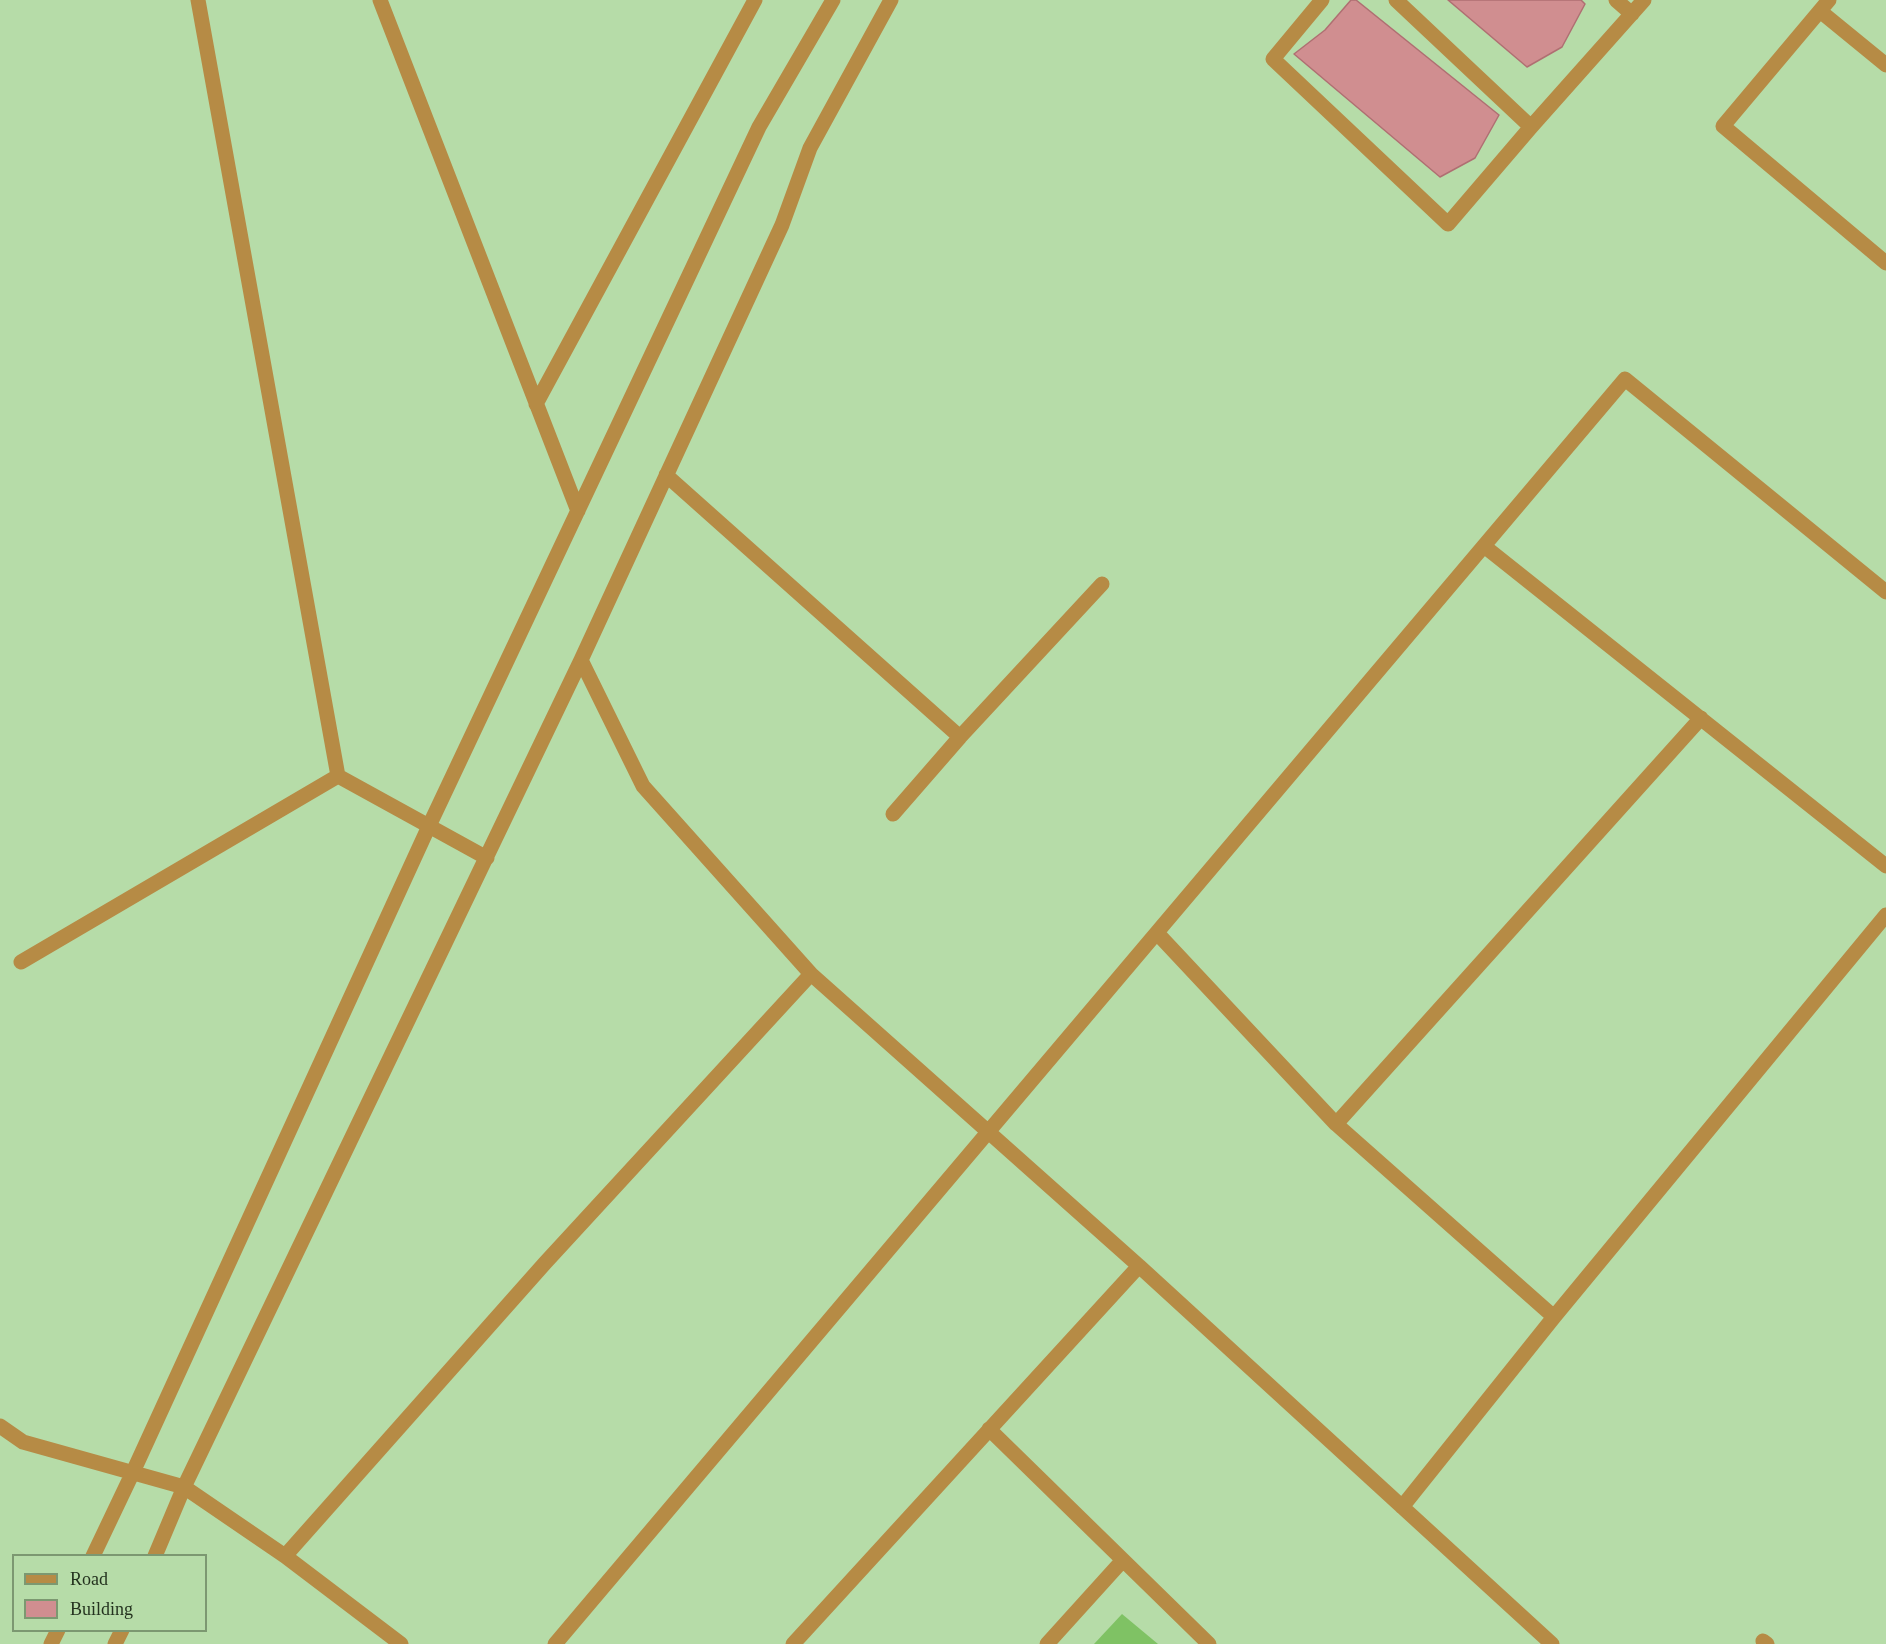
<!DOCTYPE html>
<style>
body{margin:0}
#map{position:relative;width:1886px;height:1644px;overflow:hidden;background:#b6dca8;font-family:"Times New Roman",serif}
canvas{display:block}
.legend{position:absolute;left:12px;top:1554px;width:195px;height:78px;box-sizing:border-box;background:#b6dca8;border:2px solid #7c9871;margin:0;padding:8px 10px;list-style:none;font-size:18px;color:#24331f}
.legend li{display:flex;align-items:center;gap:12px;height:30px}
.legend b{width:30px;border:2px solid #7c9871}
</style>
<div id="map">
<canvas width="1886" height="1644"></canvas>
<ul class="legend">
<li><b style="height:8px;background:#b68b45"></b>Road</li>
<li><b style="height:16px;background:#d08e90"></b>Building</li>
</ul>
</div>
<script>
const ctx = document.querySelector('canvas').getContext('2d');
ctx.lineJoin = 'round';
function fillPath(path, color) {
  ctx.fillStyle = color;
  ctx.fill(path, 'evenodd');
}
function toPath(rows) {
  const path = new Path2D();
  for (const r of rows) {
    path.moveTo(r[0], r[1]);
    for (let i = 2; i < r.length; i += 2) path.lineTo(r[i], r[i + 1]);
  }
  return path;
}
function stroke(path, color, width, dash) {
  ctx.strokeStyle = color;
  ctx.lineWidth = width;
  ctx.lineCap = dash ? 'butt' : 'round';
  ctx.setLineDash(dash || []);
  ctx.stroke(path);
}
fillPath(toPath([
 [1122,1614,1158,1644,1094,1644]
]), '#7fc264');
const building = toPath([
 [1351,0,1356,0,1499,115,1475,158,1440,177,1294,54,1325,30,1351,0],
 [1448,0,1581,0,1585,4,1562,47,1527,67,1448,0]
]);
fillPath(building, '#d08e90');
stroke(building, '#af6f72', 1.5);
stroke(toPath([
 [198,0,338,776,487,858],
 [380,0,578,511],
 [1322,0,1273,59,1448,224,1531,127,1644,0],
 [1396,0,1531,127],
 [1616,0,1632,14],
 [1829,0,1723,126,1886,263],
 [1820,11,1886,65],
 [536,404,755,0],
 [666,475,960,737],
 [1484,546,1886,866],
 [581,660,643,786,811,974],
 [893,814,960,737,1102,584],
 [1157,933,1336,1124],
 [21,962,338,776],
 [1139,1266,1552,1644],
 [1554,1317,1336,1124,1701,718],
 [0,1426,23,1442,184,1487,285,1556,401,1644],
 [989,1429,1209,1644],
 [1402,1507,1554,1317,1886,915],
 [93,1556,133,1472,429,826,759,127,833,0],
 [155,1556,184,1487,581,660,782,225,810,148,891,0],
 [285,1556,545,1263,811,974,1139,1266,793,1644],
 [1763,1641,1767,1644],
 [51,1644,58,1630],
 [115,1644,122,1630],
 [555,1644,1625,379,1886,592],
 [1047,1644,1123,1560]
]), '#b68b45', 15);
</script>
